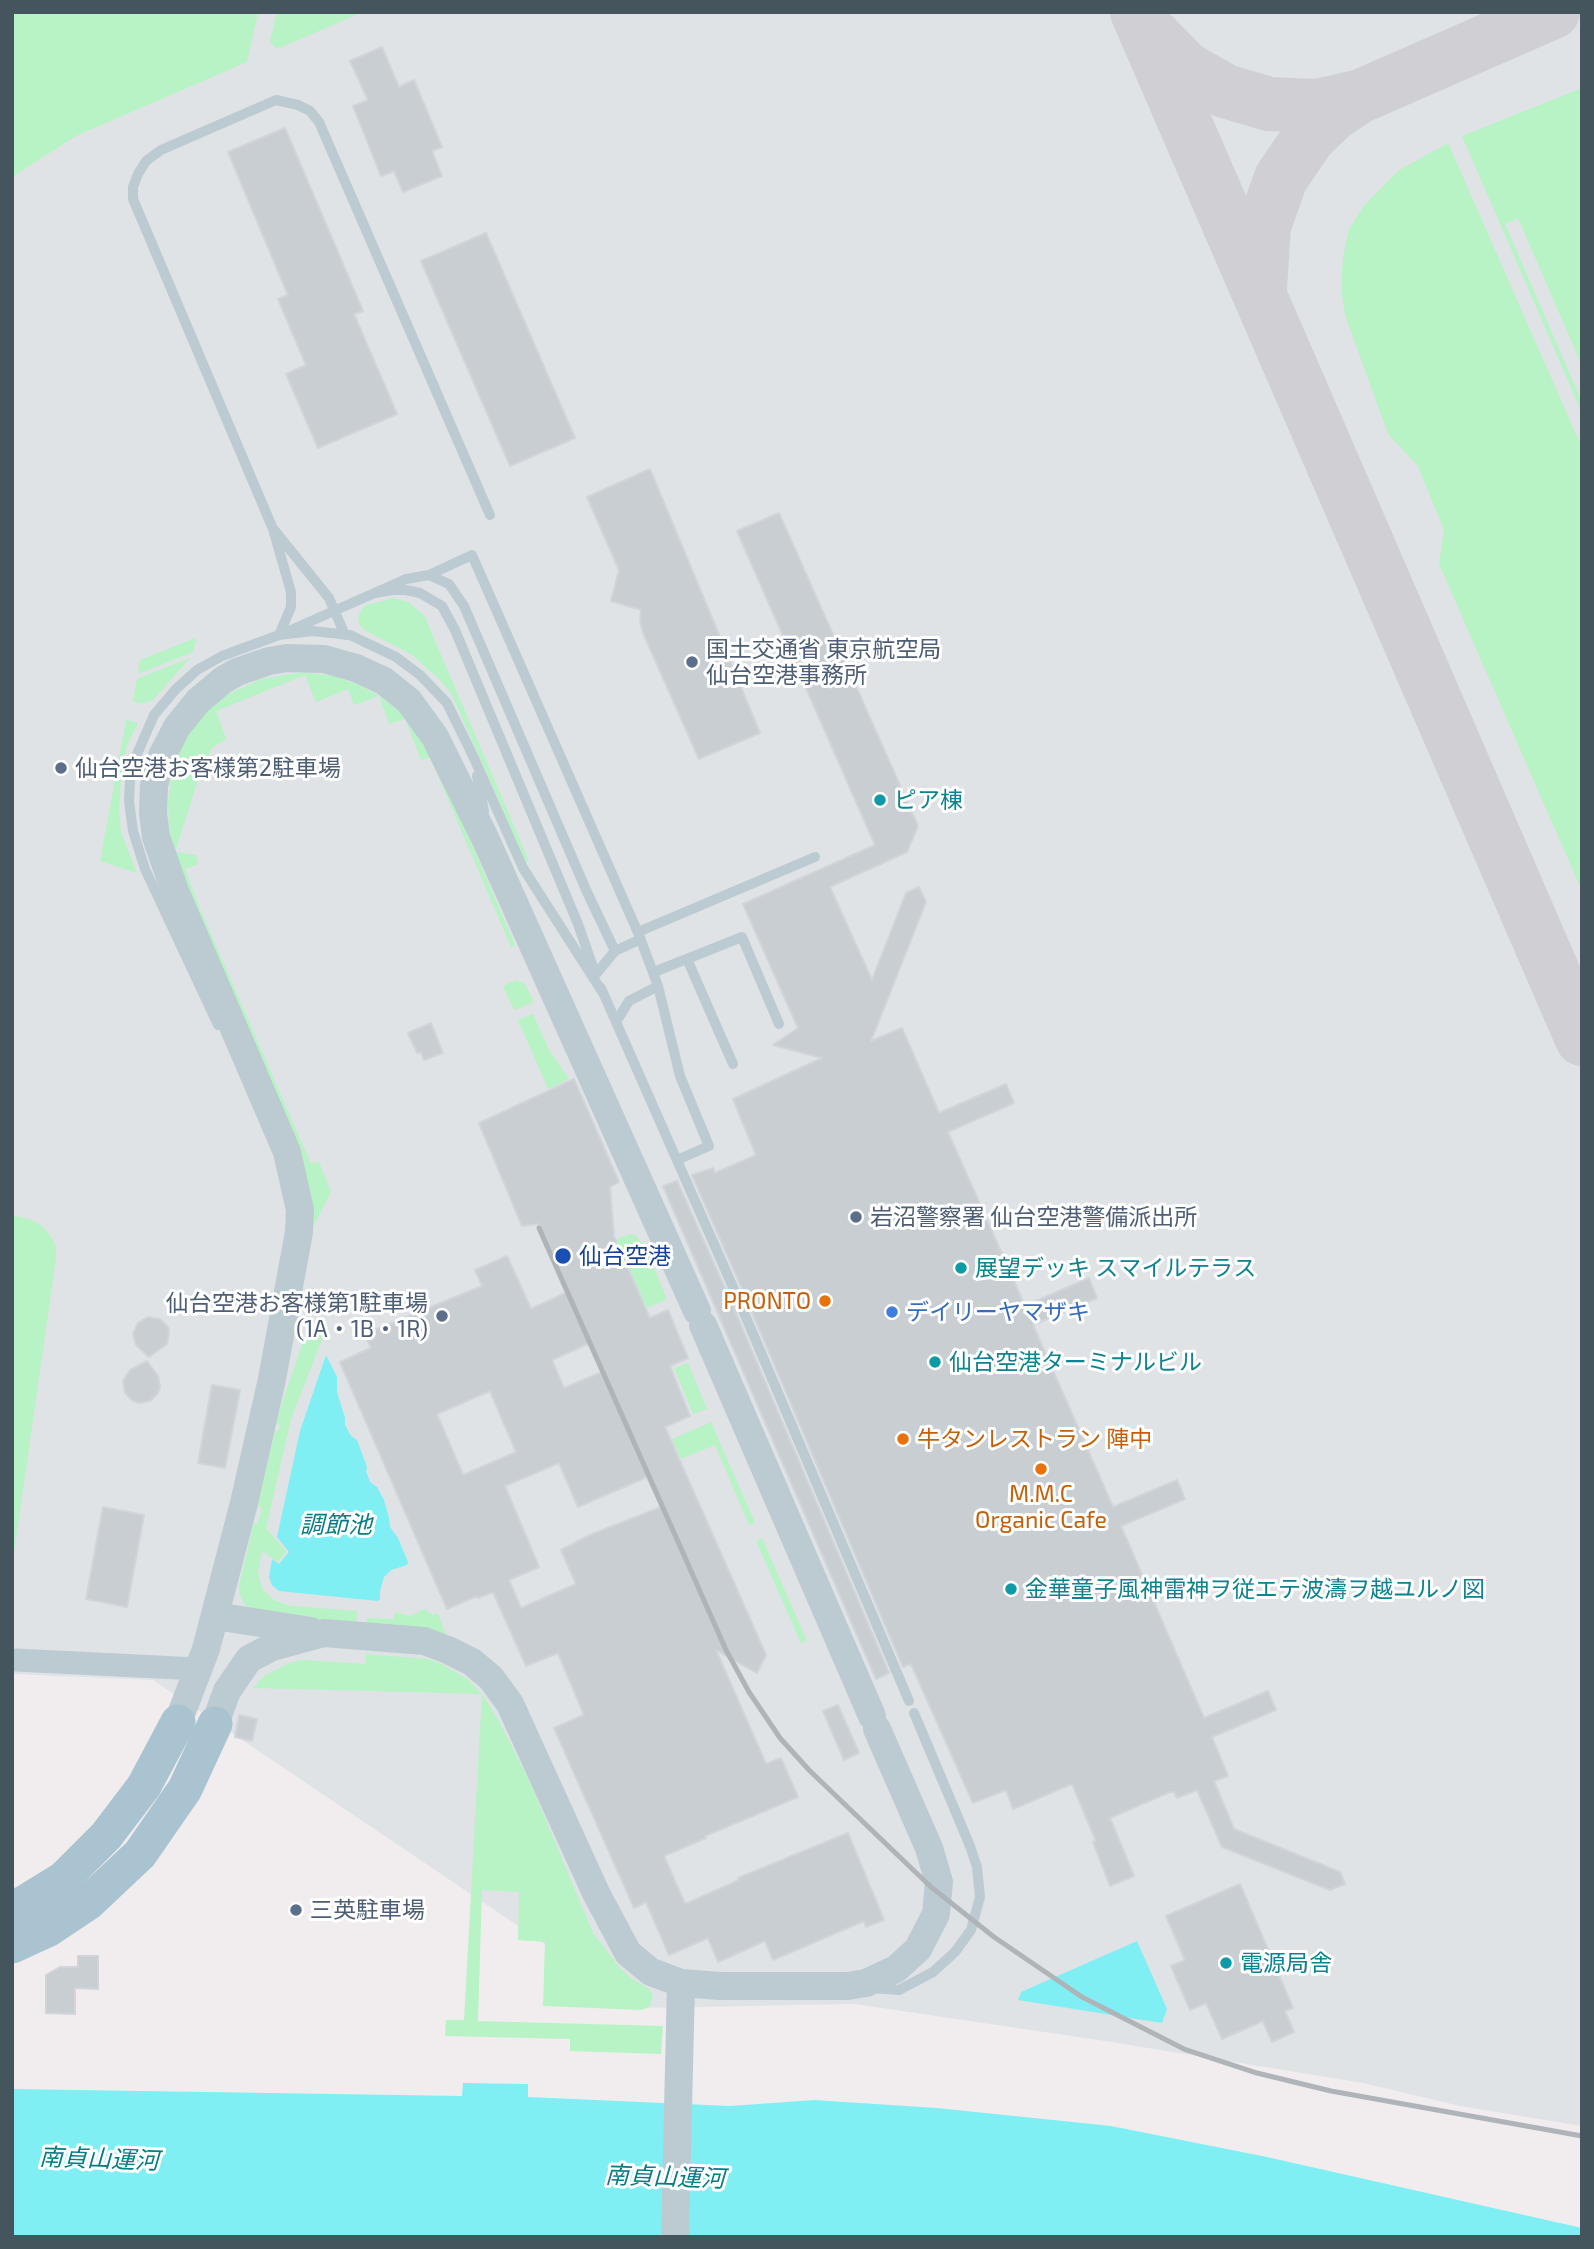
<!DOCTYPE html>
<meta charset="utf-8">
<style>
body{margin:0}
#map{position:relative;width:1594px;height:2249px;overflow:hidden;background:#f1edee;font-family:"Exo 2",sans-serif}
canvas{display:block}
.frame{position:absolute;inset:0;border:14px solid #44555d;pointer-events:none}
</style>
<div id="map">
<canvas width="1594" height="2249"></canvas>
<div class="frame"></div>
</div>
<script>
const ctx = document.querySelector('canvas').getContext('2d');
ctx.lineJoin = 'round';
function fillPath(path, color) {
  ctx.fillStyle = color;
  ctx.fill(path, 'evenodd');
}
function toPath(rows) {
  const path = new Path2D();
  for (const r of rows) {
    path.moveTo(r[0], r[1]);
    for (let i = 2; i < r.length; i += 2) path.lineTo(r[i], r[i + 1]);
  }
  return path;
}
function stroke(path, color, width, dash) {
  ctx.strokeStyle = color;
  ctx.lineWidth = width;
  ctx.lineCap = dash ? 'butt' : 'round';
  ctx.setLineDash(dash || []);
  ctx.stroke(path);
}
function write(font, color, halo, rows, align = 'center') {
  ctx.font = font + ' "Exo 2","Noto Sans JP",sans-serif';
  ctx.lineWidth = 6;
  ctx.setLineDash([]);
  ctx.textBaseline = 'middle';
  ctx.strokeStyle = halo;
  ctx.fillStyle = color;
  for (const [text, x, y, turn = 0] of rows) {
    ctx.save();
    ctx.translate(x, y);
    ctx.rotate((+turn || 0) * Math.PI / 180);
    ctx.textAlign = isNaN(turn) ? turn : align;
    if (halo) ctx.strokeText(text, 0, 0);
    ctx.fillText(text, 0, 0);
    ctx.restore();
  }
}
fillPath(toPath([
 [12,12,1582,12,1582,2126,1460,2106,1363,2083,1105,2041,855,2004,640,2008,153,1680,12,1674]
]), '#dfe3e6');
fillPath(toPath([
 [12,12,258,12,247,62,76,136,12,177],
 [277,12,363,12,277,49,270,42],
 [1582,88,1582,366,1518,218,1505,224,1582,402,1582,413,1462,136],
 [1448,143,1582,448,1582,891,1439,564,1444,530,1418,466,1388,434,1345,315,1341,287,1343,258,1349,229,1363,207,1398,171],
 [393,598,408,602,424,615,529,861,526,862,452,695,440,680,411,654,364,630,359,624,358,616,364,606],
 [195,638,196,641,193,652,138,674,140,660],
 [190,658,153,700,141,704,133,701,137,679],
 [304,672,333,676,357,684,379,696,406,717,419,737,452,798,515,945,511,947,430,757,421,760,405,719,389,724,379,696,354,705,348,689,316,702,305,675,216,711,226,739,212,748,203,764,175,852,196,855,198,864,185,869,201,911,311,1164,319,1162,331,1192,314,1225,196,918,174,852,169,827,168,802,171,779,183,742,191,730,211,707,229,694,261,679],
 [126,720,138,723,128,743,122,762,119,810,121,832,137,873,100,861],
 [515,980,525,984,534,1002,514,1010,503,986],
 [533,1014,548,1048,569,1079,548,1089,518,1020],
 [12,1215,32,1220,43,1227,52,1238,56,1247,56,1258,12,1567],
 [631,1234,636,1236,645,1246,667,1299,647,1308,616,1239],
 [321,1322,324,1334,291,1419,266,1528,286,1552,278,1562,262,1551,258,1571,262,1589,274,1600,291,1606,357,1611,356,1624,297,1619,249,1611,240,1596,239,1585,254,1523,258,1523,262,1508,258,1506,275,1431,278,1431,280,1425,276,1423,283,1400,308,1328],
 [688,1363,707,1409,693,1414,674,1368],
 [711,1422,755,1523,749,1525,715,1445,681,1459,672,1439],
 [762,1538,807,1641,801,1643,756,1541],
 [425,1609,433,1615,438,1613,446,1635,366,1624,367,1618,393,1619,396,1612,410,1616],
 [366,1654,427,1659,442,1664,467,1679,482,1694,499,1721,532,1787,593,1933,619,1967,631,1978,649,1989,653,1996,649,2007,642,2010,543,2006,545,1942,518,1940,519,1892,482,1890,478,2021,663,2026,661,2054,570,2051,570,2039,445,2036,446,2020,464,2020,482,1694,253,1688,264,1676,289,1663,303,1660,365,1664]
]), '#b7f3c4');
fillPath(toPath([
 [326,1355,337,1377,337,1392,345,1418,345,1425,351,1436,357,1440,367,1467,366,1471,370,1482,377,1487,384,1500,389,1518,390,1527,398,1538,408,1562,407,1565,391,1570,384,1577,380,1591,380,1599,378,1601,279,1591,272,1585,269,1577,272,1559,279,1564,289,1552,277,1537,300,1431],
 [1137,1941,1167,2009,1162,2023,1018,2000,1021,1992],
 [463,2083,528,2084,528,2097,730,2106,814,2100,937,2108,1111,2126,1267,2157,1582,2228,1582,2237,12,2236,12,2089,462,2096]
]), '#7feff4');
stroke(toPath([
 [1137,12,1582,1039],
 [1154,36,1185,68,1225,91,1269,104,1316,106,1361,96,1553,12],
 [1260,288,1264,226,1281,178,1309,137,1333,114,1360,96]
]), '#d0d0d4', 54);
const building = toPath([
 [382,47,399,87,414,80,442,147,432,151,442,176,403,192,394,171,381,176,353,106,368,100,350,61,382,47],
 [285,128,363,311,354,314,397,414,318,448,286,374,306,365,278,299,288,295,228,152,285,128],
 [486,233,575,438,510,466,421,261,486,233],
 [650,469,760,733,699,759,643,633,640,621,641,610,611,601,619,570,587,497,650,469],
 [779,513,918,826,907,852,830,887,872,980,906,893,919,887,926,902,871,1041,902,1028,939,1113,1006,1084,1014,1103,948,1132,1025,1306,1089,1278,1097,1298,1033,1325,1113,1507,1177,1480,1181,1489,1185,1499,1121,1526,1204,1718,1268,1691,1276,1710,1212,1737,1228,1776,1214,1781,1234,1829,1340,1872,1345,1884,1330,1890,1222,1847,1197,1790,1177,1798,1174,1792,1170,1792,1110,1818,1134,1876,1110,1886,1093,1842,1096,1841,1072,1784,1013,1809,1006,1790,973,1803,911,1664,903,1667,749,1305,746,1301,740,1300,744,1296,743,1291,692,1175,713,1168,715,1173,756,1155,733,1099,822,1058,773,1045,798,1028,743,904,875,845,737,531,779,513],
 [431,1023,443,1053,424,1060,421,1052,417,1053,408,1033,431,1023],
 [574,1079,619,1182,610,1187,614,1237,650,1318,668,1310,688,1358,670,1366,690,1416,665,1427,766,1655,757,1673,716,1650,766,1764,781,1758,798,1797,705,1836,706,1838,664,1856,685,1904,739,1880,738,1878,848,1833,884,1920,866,1927,864,1921,773,1960,765,1941,718,1962,708,1938,669,1955,646,1902,634,1908,554,1728,584,1715,558,1653,526,1666,493,1592,478,1598,477,1596,447,1609,340,1362,371,1348,365,1334,482,1286,475,1270,507,1256,531,1309,567,1292,538,1224,522,1226,479,1123,574,1079],
 [590,1343,602,1372,564,1388,552,1360,590,1343],
 [490,1391,516,1452,463,1475,437,1414,490,1391],
 [559,1463,578,1507,647,1477,661,1507,590,1535,561,1550,576,1584,521,1608,509,1580,539,1567,505,1486,559,1463],
 [677,1181,729,1297,732,1301,738,1302,734,1306,735,1311,889,1673,876,1679,663,1186,677,1181],
 [148,1317,160,1319,168,1327,169,1333,167,1344,149,1357,136,1345,133,1334,138,1323,148,1317],
 [147,1361,158,1376,160,1387,158,1393,150,1401,139,1403,133,1401,125,1393,123,1381,130,1370,147,1361],
 [212,1385,240,1390,225,1468,198,1463,212,1385],
 [103,1507,144,1515,127,1607,86,1599,103,1507],
 [838,1705,859,1753,844,1760,823,1711,838,1705],
 [239,1715,257,1719,252,1741,235,1737,239,1715],
 [1240,1884,1293,2008,1285,2011,1294,2032,1272,2042,1263,2021,1222,2039,1206,2003,1190,2010,1171,1966,1185,1960,1166,1916,1240,1884],
 [78,1956,98,1956,98,1989,75,1988,75,2014,46,2013,46,1975,60,1967,78,1967,78,1956]
]);
fillPath(building, '#c9ced3');
stroke(building, '#d1d5da', 2);
stroke(toPath([
 [275,531,329,598,345,635],
 [429,575,472,555,639,935,658,986,680,1076,709,1146,677,1160],
 [375,593,392,590,406,590,420,593,442,606,455,630,578,924,595,973],
 [291,630,406,579,429,575,449,584,464,606,587,892,615,951],
 [279,635,291,607,291,592,273,529,133,199,133,187,138,174,146,161,161,150,276,100,298,105,310,111,319,122,490,515],
 [477,776,484,811],
 [638,932,815,857],
 [687,959,733,1064],
 [654,972,742,937,779,1024],
 [596,974,615,951,641,939],
 [601,988,736,1294],
 [616,1022,629,1001,658,986],
 [218,1025,145,869,133,831,129,801,130,779,134,761,154,715,176,689,197,670,222,656,279,635,312,631,350,635,396,657,420,675,447,703,473,756,523,868,603,993],
 [742,1308,909,1701],
 [872,1988,899,1990,933,1972,955,1952,971,1930,980,1897,977,1867,970,1846,914,1713]
]), '#bccbd1', 10);
stroke(toPath([
 [16,1660,198,1669]
]), '#bccbd1', 23);
stroke(toPath([
 [703,1325,872,1716],
 [215,1616,311,1631],
 [178,1722,206,1649,244,1503,272,1379,299,1232,300,1210,287,1152,175,891,156,837,153,813,154,786,162,756,177,727,198,701,223,680,237,672,269,661,287,658,324,659,356,668,384,681,409,701,435,737,485,838,697,1311],
 [215,1724,227,1691,249,1659,272,1647,324,1633,424,1641,448,1650,472,1662,491,1678,510,1704,596,1893,628,1953,651,1972,681,1983,720,1986,848,1986,866,1983,896,1969,918,1949,936,1914,939,1882,929,1848,877,1729],
 [675,2237,681,1983]
]), '#bccbd1', 28);
stroke(toPath([
 [12,1908,24,1903,63,1879,106,1836,144,1786,178,1722],
 [12,1946,49,1929,88,1903,140,1854,185,1789,215,1724]
]), '#aac3d0', 35);
stroke(toPath([
 [539,1228,726,1650,749,1692,780,1738,809,1770,931,1887,994,1937,1082,1997,1184,2049,1257,2073,1331,2091,1582,2136]
]), '#afb4b9', 5);
for (const [x, y, r, color] of [
 [692,662,7,"#5c6f8a"],
 [61,768,7,"#5c6f8a"],
 [880,800,7,"#0f9aa8"],
 [856,1217,7,"#5c6f8a"],
 [563,1256,9,"#1a4fb4"],
 [961,1268,7,"#0f9aa8"],
 [825,1301,7,"#e8710a"],
 [892,1312,7,"#3f7fe0"],
 [442,1316,7,"#5c6f8a"],
 [935,1362,7,"#0f9aa8"],
 [903,1439,7,"#e8710a"],
 [1041,1469,7,"#e8710a"],
 [1011,1589,7,"#0f9aa8"],
 [296,1910,7,"#5c6f8a"],
 [1226,1963,7,"#0f9aa8"]
]) {
  const dot = new Path2D();
  dot.arc(x, y, r, 0, 2 * Math.PI);
  ctx.fillStyle = color;
  ctx.fill(dot);
  stroke(dot, '#fff', 2.5);
}
write('23px', '#4e5e75', '#fff', [
 ["国土交通省 東京航空局",706,649],
 ["仙台空港事務所",706,675],
 ["仙台空港お客様第2駐車場",75,768],
 ["岩沼警察署 仙台空港警備派出所",870,1217],
 ["仙台空港お客様第1駐車場",428,1303,"right"],
 ["(1A・1B・1R)",428,1329,"right"],
 ["三英駐車場",310,1910]
], 'left');
write('23px', '#0d838f', '#fff', [
 ["ピア棟",894,800],
 ["展望デッキ スマイルテラス",975,1268],
 ["仙台空港ターミナルビル",949,1362],
 ["金華童子風神雷神ヲ従エテ波濤ヲ越ユルノ図",1025,1589],
 ["電源局舎",1240,1963]
], 'left');
write('23px', '#164399', '#fff', [
 ["仙台空港",579,1256]
], 'left');
write('23px', '#c56008', '#fff', [
 ["PRONTO",811,1301],
 ["牛タンレストラン 陣中",917,1439,"left"],
 ["M.M.C",1041,1494,"center"],
 ["Organic Cafe",1041,1520,"center"]
], 'right');
write('23px', '#366cbe', '#fff', [
 ["デイリーヤマザキ",906,1312]
], 'left');
write('italic 24px', '#057d83', '#fff', [
 ["調節池",336,1525],
 ["南貞山運河",99,2159,2],
 ["南貞山運河",665,2177,2]
]);
</script>
